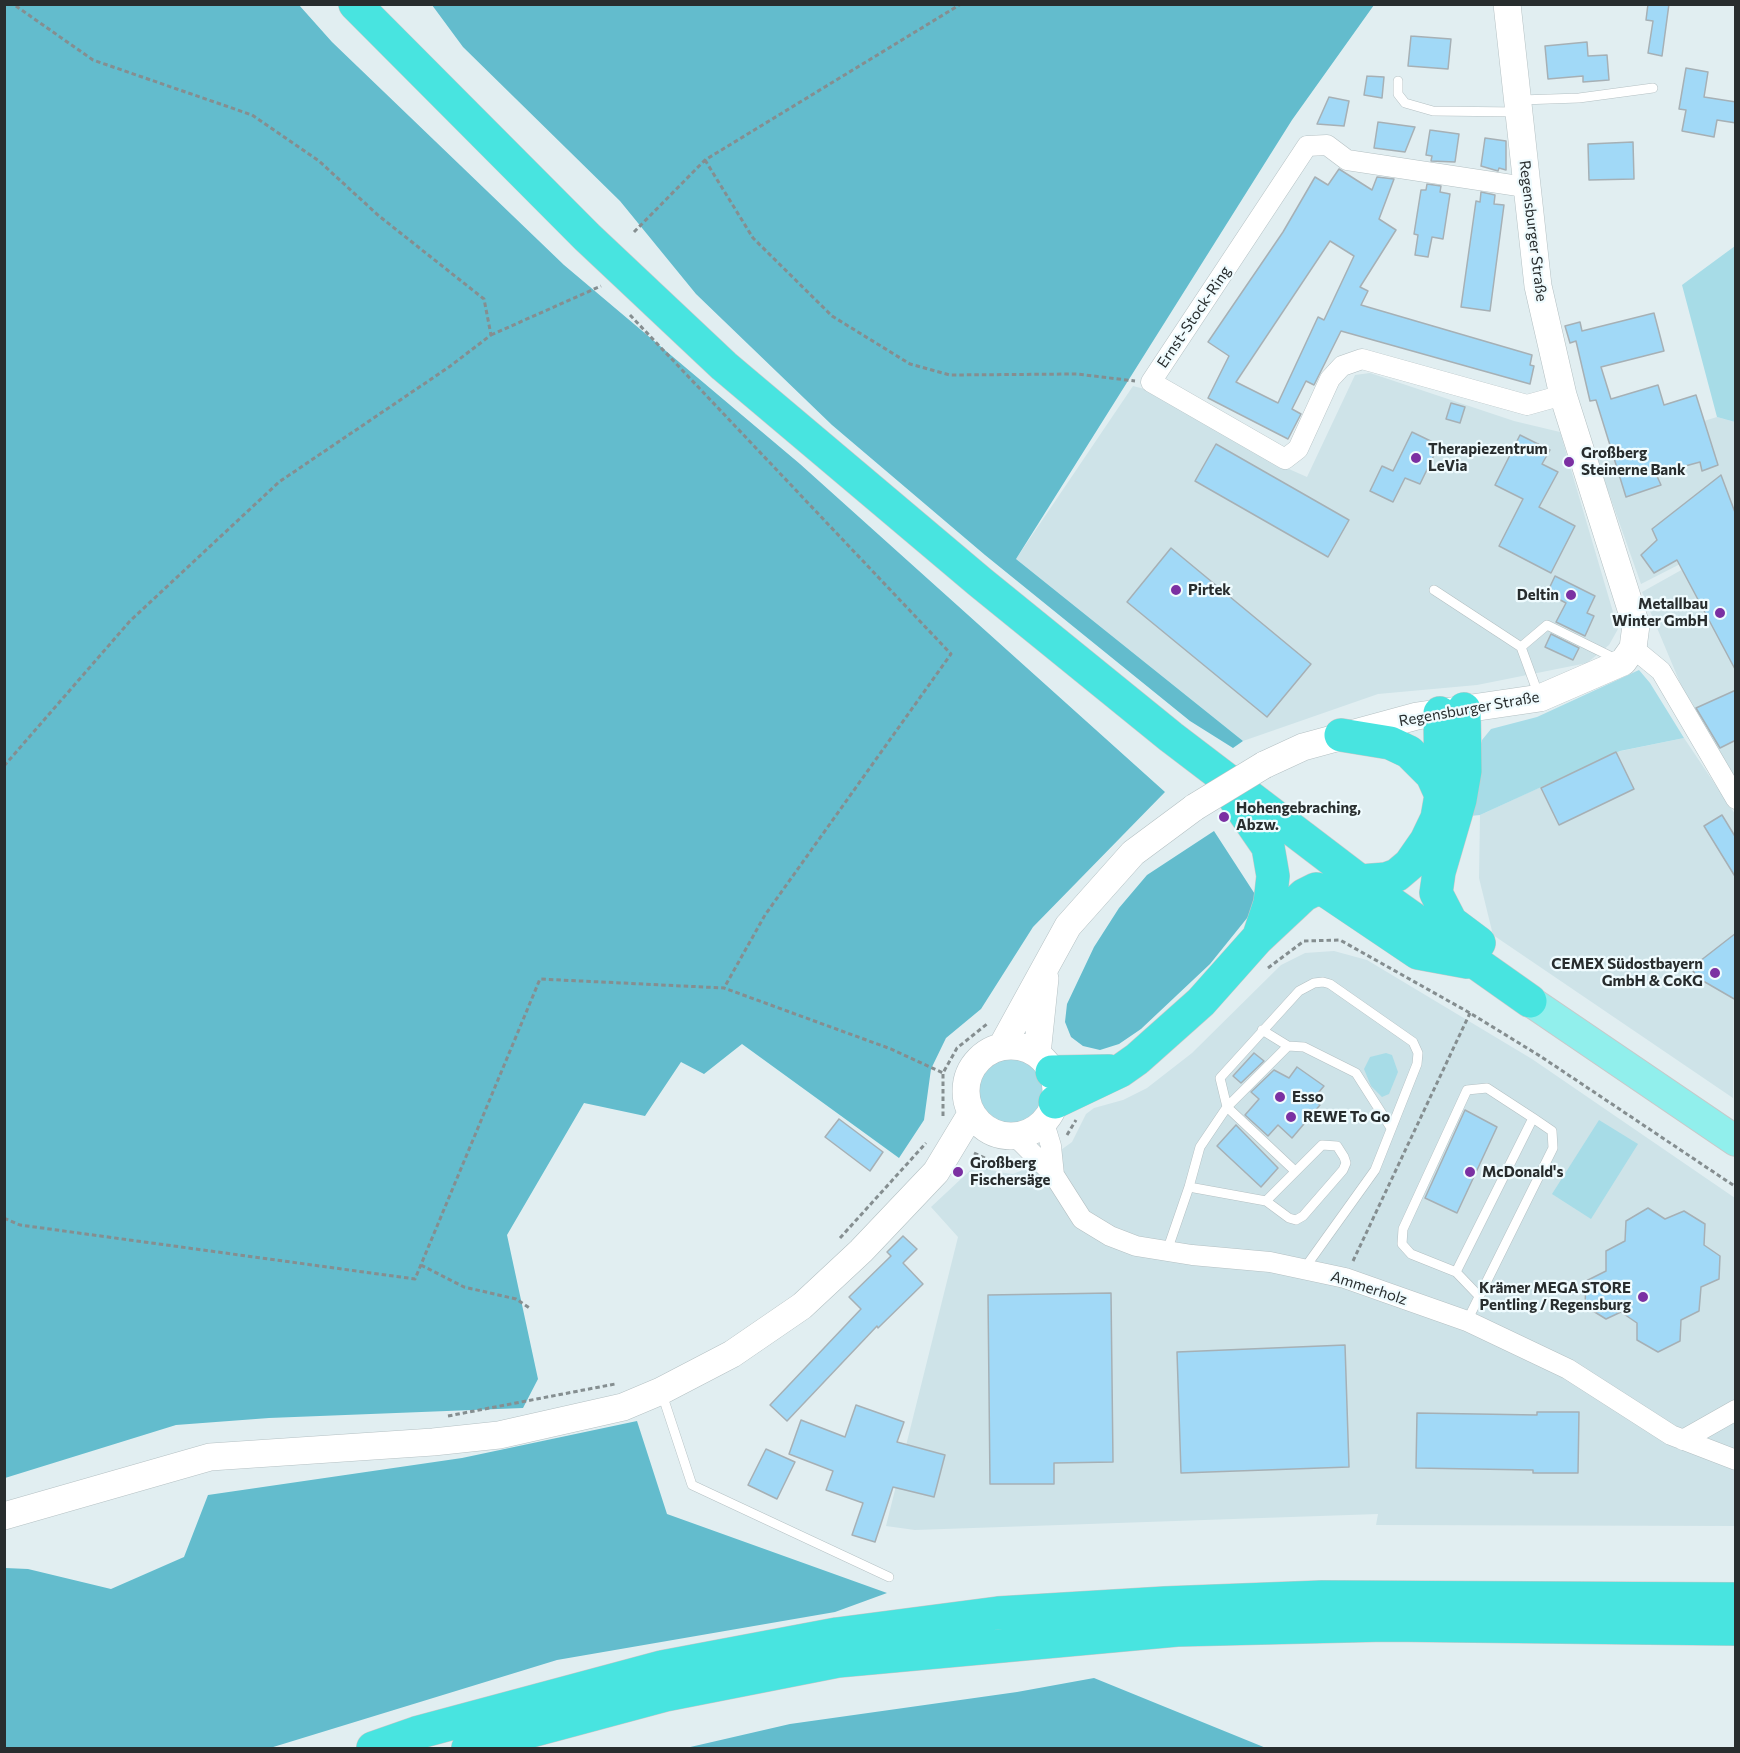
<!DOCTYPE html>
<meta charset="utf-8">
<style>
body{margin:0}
#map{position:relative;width:1740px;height:1753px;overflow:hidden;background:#e1eef1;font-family:Commissioner,sans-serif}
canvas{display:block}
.frame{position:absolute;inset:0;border:6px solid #282d2e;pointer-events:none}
</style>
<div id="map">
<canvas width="1740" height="1753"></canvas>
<div class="frame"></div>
</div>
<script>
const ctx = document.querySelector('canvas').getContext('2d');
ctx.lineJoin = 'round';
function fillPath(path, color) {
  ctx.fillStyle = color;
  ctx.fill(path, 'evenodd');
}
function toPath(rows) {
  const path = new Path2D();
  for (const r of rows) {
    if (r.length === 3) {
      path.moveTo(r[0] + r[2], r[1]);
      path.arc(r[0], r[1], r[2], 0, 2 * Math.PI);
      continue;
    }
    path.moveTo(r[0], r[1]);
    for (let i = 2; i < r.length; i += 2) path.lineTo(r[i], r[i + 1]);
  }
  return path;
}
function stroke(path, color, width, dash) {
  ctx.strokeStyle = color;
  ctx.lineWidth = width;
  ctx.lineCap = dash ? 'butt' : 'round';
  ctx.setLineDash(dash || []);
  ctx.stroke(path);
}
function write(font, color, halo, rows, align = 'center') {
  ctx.font = font + ' Commissioner,sans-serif';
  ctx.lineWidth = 4.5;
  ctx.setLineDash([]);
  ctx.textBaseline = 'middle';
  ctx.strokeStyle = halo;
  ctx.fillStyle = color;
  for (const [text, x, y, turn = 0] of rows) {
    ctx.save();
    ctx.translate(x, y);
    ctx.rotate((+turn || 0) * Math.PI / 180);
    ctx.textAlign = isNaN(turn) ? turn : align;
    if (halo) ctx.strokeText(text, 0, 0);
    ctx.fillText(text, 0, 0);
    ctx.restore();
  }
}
fillPath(toPath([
 [1370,373,1514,421,1560,432,1618,629,1609,645,1587,663,1477,685,1378,694,1243,741,1016,559,1133,386,1152,391,1264,458,1307,477,1355,375],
 [1717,417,1735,422,1735,536,1641,584,1595,454],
 [1735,540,1735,787,1686,697,1642,592],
 [1684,738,1735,814,1733,1098,1493,935,1479,878,1480,815,1616,752],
 [1334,951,1367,960,1532,1059,1735,1198,1735,1526,1376,1525,1378,1514,915,1530,886,1526,958,1237,931,1207,977,1164,998,1172,1013,1174,1047,1160,1072,1142,1086,1114,1094,1108,1123,1100,1147,1088,1192,1053,1281,965,1305,953]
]), '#cee3e8');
fillPath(toPath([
 [1735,246,1735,422,1717,417,1682,285],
 [1639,670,1650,683,1684,738,1620,751,1480,815,1470,816,1477,758,1482,740,1491,729,1537,717],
 [1386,1053,1392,1055,1398,1072,1389,1094,1382,1097,1371,1086,1364,1069,1370,1057],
 [1012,1092,35],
 [1599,1120,1638,1144,1591,1219,1552,1194]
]), '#a7dce7');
fillPath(toPath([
 [5,4,299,5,332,42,564,265,800,464,1165,792,1033,927,981,1009,946,1038,931,1069,924,1120,899,1158,742,1044,704,1074,681,1062,645,1116,584,1103,507,1235,538,1379,523,1408,269,1418,176,1425,5,1478],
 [432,5,1374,5,1292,120,1016,559,1243,741,1233,748,1190,721,985,555,832,425,696,294,620,201,463,47],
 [1214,831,1260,902,1210,964,1141,1029,1119,1044,1100,1050,1083,1046,1071,1037,1065,1022,1067,1004,1094,947,1119,908,1147,875],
 [637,1421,667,1514,887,1593,835,1612,557,1660,270,1748,5,1748,5,1568,28,1569,111,1589,184,1557,208,1495,462,1458],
 [1094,1678,1266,1748,686,1748,790,1724,1017,1692]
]), '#63bccd');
const building = toPath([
 [1648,4,1669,4,1662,56,1648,53,1653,21,1646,20,1648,4],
 [1411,36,1451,39,1448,69,1408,66,1411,36],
 [1587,42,1588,56,1607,55,1609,80,1583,82,1583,76,1548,79,1545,46,1587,42],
 [1686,68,1708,72,1704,97,1736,102,1736,123,1717,120,1714,137,1682,131,1686,110,1679,109,1686,68],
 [1367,76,1384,77,1382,98,1364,95,1367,76],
 [1329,97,1349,101,1344,126,1317,124,1329,97],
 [1378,122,1415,127,1405,152,1374,148,1378,122],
 [1430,130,1459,134,1455,162,1431,161,1432,156,1426,155,1430,130],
 [1485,138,1506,141,1506,170,1499,168,1498,171,1481,166,1485,138],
 [1633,142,1634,179,1589,180,1588,144,1633,142],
 [1339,169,1372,190,1377,177,1394,179,1379,219,1396,230,1360,287,1368,291,1361,305,1532,355,1530,365,1534,366,1530,384,1341,331,1314,385,1306,381,1292,409,1301,414,1288,439,1208,398,1229,356,1208,342,1283,232,1315,177,1328,185,1339,169],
 [1330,241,1354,256,1324,320,1318,317,1278,403,1236,382,1330,241],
 [1427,184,1441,186,1440,192,1450,194,1443,239,1432,237,1428,257,1415,255,1418,235,1414,234,1421,190,1426,190,1427,184],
 [1481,192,1495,195,1494,204,1504,205,1490,311,1461,307,1476,201,1480,202,1481,192],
 [1654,313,1664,351,1601,367,1611,399,1658,385,1664,405,1696,395,1718,465,1702,471,1700,462,1656,474,1661,485,1626,497,1596,400,1590,401,1576,341,1570,343,1565,326,1580,322,1582,331,1654,313],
 [1451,403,1465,407,1460,423,1446,419,1451,403],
 [1412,432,1439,445,1420,484,1405,478,1393,502,1370,491,1382,466,1393,471,1412,432],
 [1520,435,1550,450,1542,464,1558,472,1539,507,1575,526,1551,573,1499,546,1523,499,1495,485,1520,435],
 [1216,444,1349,520,1328,557,1195,481,1216,444],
 [1721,475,1736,515,1736,671,1677,560,1654,573,1641,555,1657,540,1652,529,1721,475],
 [1171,548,1311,664,1267,717,1127,602,1171,548],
 [1555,576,1595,596,1587,613,1594,616,1585,636,1556,622,1566,603,1547,593,1555,576],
 [1551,634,1579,648,1573,660,1545,647,1551,634],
 [1736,690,1736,740,1720,748,1696,708,1736,690],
 [1616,752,1634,789,1559,825,1541,788,1616,752],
 [1722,815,1736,838,1736,878,1704,826,1722,815],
 [1736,933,1736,1000,1698,978,1691,968,1736,933],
 [1254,1053,1264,1061,1241,1083,1233,1076,1254,1053],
 [1297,1067,1324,1086,1313,1099,1320,1105,1292,1138,1278,1125,1268,1136,1245,1115,1259,1099,1251,1092,1274,1070,1289,1078,1297,1067],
 [1465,1110,1497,1127,1457,1213,1425,1198,1465,1110],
 [839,1119,883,1152,870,1171,825,1137,839,1119],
 [1236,1125,1278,1168,1261,1187,1217,1146,1236,1125],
 [1648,1208,1665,1219,1684,1211,1705,1224,1704,1245,1720,1256,1719,1279,1701,1287,1699,1311,1681,1320,1680,1341,1658,1352,1637,1340,1637,1323,1621,1312,1606,1319,1585,1306,1586,1281,1606,1271,1606,1251,1625,1241,1626,1221,1648,1208],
 [903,1236,917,1249,903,1263,923,1284,878,1328,877,1326,787,1421,770,1405,861,1309,849,1297,891,1256,887,1252,903,1236],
 [1111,1293,1113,1462,1054,1463,1054,1484,990,1484,988,1295,1111,1293],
 [1345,1345,1349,1467,1181,1473,1177,1352,1345,1345],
 [856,1405,904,1422,897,1442,945,1455,934,1497,893,1487,875,1542,852,1535,863,1503,826,1490,833,1471,789,1454,801,1420,845,1437,856,1405],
 [1537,1412,1579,1412,1578,1473,1533,1473,1533,1470,1416,1468,1417,1413,1537,1415,1537,1412],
 [766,1449,795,1462,777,1499,748,1485,766,1449]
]);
fillPath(building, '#a1d9f7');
stroke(building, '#a6b0b5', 1.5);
const lane = toPath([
 [1398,81,1398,94,1405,103,1433,111,1518,112],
 [1521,100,1579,98,1653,88],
 [1434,590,1521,647,1539,696],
 [1521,647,1547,625,1616,659],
 [1262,1030,1288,1046,1304,1047,1356,1073,1391,1128],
 [1288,1046,1227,1107,1295,1171],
 [1189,1187,1266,1201,1289,1218,1296,1220,1303,1216,1343,1170,1346,1163,1344,1157,1337,1146,1322,1145,1266,1201],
 [1167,1251,1189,1187,1200,1147,1227,1107,1220,1078,1299,991,1314,983,1323,982,1330,984,1413,1042,1418,1053,1417,1064,1375,1170,1304,1269],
 [1456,1272,1411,1254,1402,1244,1403,1229,1467,1090,1487,1088,1533,1118],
 [1467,1321,1553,1148,1552,1131,1533,1118,1456,1272,1479,1296],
 [662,1394,692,1485,889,1577]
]);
const street = toPath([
 [1525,187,1347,160,1327,145,1307,146,1151,382,1285,459,1298,449,1330,379,1342,366,1362,359,1527,405,1563,395],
 [1633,648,1661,671,1736,799],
 [1044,1123,1051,1146,1054,1175],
 [1016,1137,1054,1175,1082,1219,1110,1236,1136,1246,1192,1255,1270,1262,1345,1278,1467,1321,1568,1369,1671,1435,1736,1460],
 [1683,1440,1736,1410]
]);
const secondary = toPath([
 [1264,765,1303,747,1417,716,1540,698,1623,662,1633,648,1636,625,1563,395,1538,286,1507,4],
 [1011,1091,45],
 [1002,1046,1068,926,1133,853,1195,807],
 [1037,1054,1045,978],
 [4,1516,210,1457,433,1442,499,1435,623,1407,661,1391,732,1354,802,1306,861,1251,936,1172,971,1114]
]);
const primary = toPath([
 [1530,1001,1736,1141]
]);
const highway = toPath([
 [355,4,587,237,724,366,980,582,1171,737,1360,881,1530,1001],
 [1464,709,1465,771,1460,800,1439,872,1436,893,1451,922,1479,943],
 [1341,735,1390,743,1409,752,1432,775,1441,795],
 [1235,799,1268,847,1273,876,1270,903,1259,936],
 [1360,881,1386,879,1397,875,1410,864,1426,841,1437,818,1441,795,1440,713],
 [1052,1072,1109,1071],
 [1055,1102,1120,1071,1137,1059,1201,1002,1257,939,1304,895,1316,889,1326,891,1418,953,1467,962],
 [373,1748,416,1733,662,1667,837,1634,998,1613,1165,1603,1322,1597,1736,1599],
 [468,1748,665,1695,838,1661,1177,1630,1386,1625,1736,1629]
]);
stroke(lane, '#b4c0c3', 10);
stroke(street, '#b4c0c3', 21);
stroke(secondary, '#b4c0c3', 28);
stroke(primary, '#c7c8c9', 32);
stroke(highway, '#c7c8c9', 34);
stroke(toPath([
 [705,160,753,238,832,316,910,364,950,375,1077,374,1135,381],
 [634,232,705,160,961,4],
 [630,315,951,654,765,915,724,988],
 [491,335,601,286],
 [4,766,130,621,279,482,449,367,491,335,484,299,379,216,319,161,252,115,93,60,13,4],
 [1268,968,1304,941,1340,940,1470,1013,1540,1056,1736,1187],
 [943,1116,943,1073,957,1048,987,1024],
 [1067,1135,1076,1120],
 [974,1153,1000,1165,1018,1165],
 [4,1218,20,1225,415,1279,540,979,724,988,891,1049,943,1073],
 [840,1238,926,1143],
 [1353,1261,1470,1013],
 [421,1265,464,1287,516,1299,531,1309],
 [448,1416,615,1384]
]), '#858e90', 3, [4.5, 3]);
stroke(lane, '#fff', 9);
stroke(street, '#fff', 20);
stroke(secondary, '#fff', 27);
stroke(primary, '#91efec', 30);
stroke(highway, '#48e4e0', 33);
const secondaryBridge = toPath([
 [1195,807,1264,765]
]);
stroke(secondaryBridge, '#b4c0c3', 28, []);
stroke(secondaryBridge, '#fff', 27);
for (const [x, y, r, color] of [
 [1416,458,6,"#7b30a2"],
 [1569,462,6,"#7b30a2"],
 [1176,590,6,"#7b30a2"],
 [1571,595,6,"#7b30a2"],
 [1720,613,6,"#7b30a2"],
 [1224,817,6,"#7b30a2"],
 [1715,973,6,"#7b30a2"],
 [1280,1097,6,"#7b30a2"],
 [1291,1117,6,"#7b30a2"],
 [958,1172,6,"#7b30a2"],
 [1470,1172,6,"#7b30a2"],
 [1643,1297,6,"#7b30a2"]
]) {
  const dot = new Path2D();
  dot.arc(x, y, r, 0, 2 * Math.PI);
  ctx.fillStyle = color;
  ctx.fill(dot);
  stroke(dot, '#effbfe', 2);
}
write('15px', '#282d2e', '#effbfe', [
 ["Regensburger Straße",1533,231,83],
 ["Ernst-Stock-Ring",1194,317,-56],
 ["Regensburger Straße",1469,709,-10],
 ["Ammerholz",1369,1288,18]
]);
write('bold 15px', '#282d2e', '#effbfe', [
 ["Therapiezentrum",1428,449],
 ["LeVia",1428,466],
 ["Großberg",1581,453],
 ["Steinerne Bank",1581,470],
 ["Pirtek",1188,590],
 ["Deltin",1559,595,"right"],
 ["Metallbau",1708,604,"right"],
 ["Winter GmbH",1708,621,"right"],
 ["Hohengebraching,",1236,808],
 ["Abzw.",1236,825],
 ["CEMEX Südostbayern",1703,964,"right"],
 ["GmbH & CoKG",1703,981,"right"],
 ["Esso",1292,1097],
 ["REWE To Go",1303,1117],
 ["Großberg",970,1163],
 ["Fischersäge",970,1180],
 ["McDonald's",1482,1172],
 ["Krämer MEGA STORE",1631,1288,"right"],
 ["Pentling / Regensburg",1631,1305,"right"]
], 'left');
</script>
